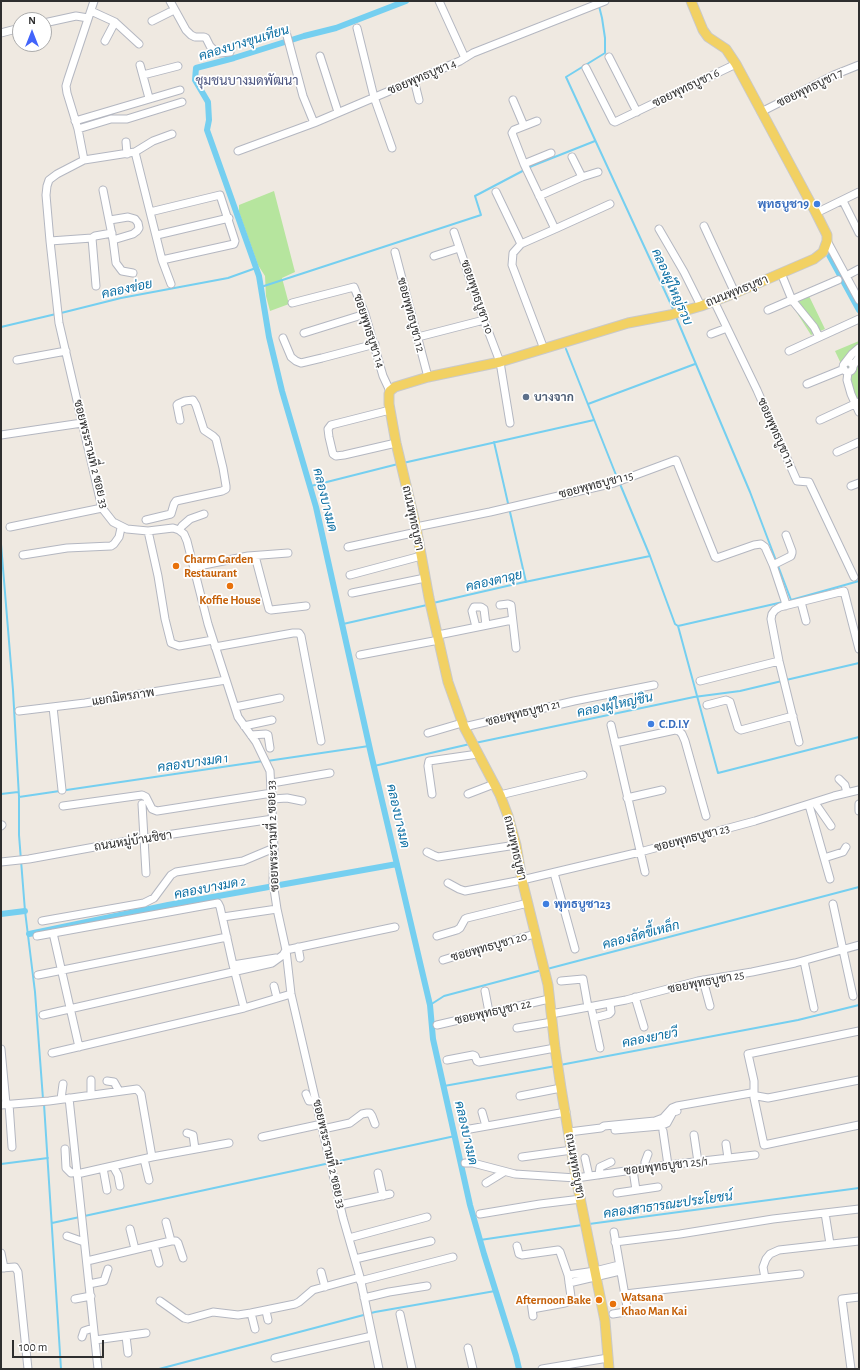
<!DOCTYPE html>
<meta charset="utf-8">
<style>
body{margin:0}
#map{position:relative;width:860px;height:1370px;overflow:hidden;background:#efe9e1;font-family:"Alegreya Sans",sans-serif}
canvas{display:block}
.frame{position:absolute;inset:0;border:2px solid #2e2e2e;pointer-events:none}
.north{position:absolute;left:12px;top:12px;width:40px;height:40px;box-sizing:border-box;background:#fff;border:1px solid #ababab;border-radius:50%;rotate:0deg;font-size:11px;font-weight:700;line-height:16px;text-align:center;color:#2e2e2e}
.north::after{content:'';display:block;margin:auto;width:14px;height:18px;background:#4264fb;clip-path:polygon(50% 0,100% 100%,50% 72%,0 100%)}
.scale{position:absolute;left:12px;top:1340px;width:92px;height:18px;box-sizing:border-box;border:2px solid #2e2e2e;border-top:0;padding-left:5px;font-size:12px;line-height:14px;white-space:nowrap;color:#2e2e2e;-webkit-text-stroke:3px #fff;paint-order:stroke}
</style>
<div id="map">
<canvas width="860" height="1370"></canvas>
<div class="frame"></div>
<div class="north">N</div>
<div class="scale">100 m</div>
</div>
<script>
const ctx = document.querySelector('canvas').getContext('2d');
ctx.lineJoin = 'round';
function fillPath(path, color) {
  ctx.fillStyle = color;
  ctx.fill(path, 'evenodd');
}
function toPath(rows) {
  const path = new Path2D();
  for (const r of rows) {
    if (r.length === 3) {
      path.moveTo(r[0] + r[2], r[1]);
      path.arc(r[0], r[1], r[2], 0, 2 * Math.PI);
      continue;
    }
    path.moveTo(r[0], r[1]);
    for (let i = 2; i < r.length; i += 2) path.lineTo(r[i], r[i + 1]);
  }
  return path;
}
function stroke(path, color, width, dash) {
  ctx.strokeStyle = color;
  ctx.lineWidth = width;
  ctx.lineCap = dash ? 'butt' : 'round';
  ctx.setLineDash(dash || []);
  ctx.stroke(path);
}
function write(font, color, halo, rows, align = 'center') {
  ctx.font = font + ' "Alegreya Sans",Sarabun,sans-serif';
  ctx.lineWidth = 3.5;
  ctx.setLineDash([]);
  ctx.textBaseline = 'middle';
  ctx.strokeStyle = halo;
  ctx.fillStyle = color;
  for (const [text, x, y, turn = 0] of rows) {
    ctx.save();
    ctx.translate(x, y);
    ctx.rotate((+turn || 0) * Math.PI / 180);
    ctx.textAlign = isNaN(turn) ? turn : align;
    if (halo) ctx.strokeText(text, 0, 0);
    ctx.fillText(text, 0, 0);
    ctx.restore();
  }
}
fillPath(toPath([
 [274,191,295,272,282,278,289,304,270,311,266,296,265,276,258,265,239,212,239,205],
 [809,296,825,329,811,335,792,305],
 [859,341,859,400,858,400,835,351]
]), '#b6e59e');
stroke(toPath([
 [599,6,602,18,605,38,605,53,566,77,674,311],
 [261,287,481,215,475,196,532,166,595,141],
 [61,313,121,298,228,278,256,268],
 [676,317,750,492,791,600],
 [1,327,56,314],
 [566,349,618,480],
 [588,404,695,364],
 [494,442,526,582],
 [403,463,594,420],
 [620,484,650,556,675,624,678,626,783,602],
 [311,486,398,464],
 [1,544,13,690,19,797,19,835,25,911,35,992,43,1099],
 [791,600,859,581],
 [433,603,520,583,650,556],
 [343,624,427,605],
 [678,626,718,773,859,737],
 [786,680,859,663],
 [475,743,694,697,740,691,782,681],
 [267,761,369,746],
 [374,766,470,744],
 [1,794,18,792],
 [19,797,263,761],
 [547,969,859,887],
 [430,1005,444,996,542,970],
 [560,1065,798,1020,859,1005],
 [444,1086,556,1066],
 [44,1104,61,1369],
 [1,1164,48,1158],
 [52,1223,455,1136],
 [589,1224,859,1188],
 [480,1240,582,1225],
 [159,1369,375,1312,495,1291]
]), '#75cff0', 2);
stroke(toPath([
 [406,1,336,28,304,36,234,58,196,68,195,80,208,102,209,120,207,130,259,276,269,337,282,391,316,507,371,754,430,1005,433,1039,470,1205,484,1254,516,1356,519,1369],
 [829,255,859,310],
 [1,914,25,911],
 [29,934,168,905,397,864]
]), '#75cff0', 6);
const minor = toPath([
 [94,1,68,79,66,86,67,93,78,129,84,160,57,174,49,180,47,186,46,195,50,241,59,323,102,508,113,522,127,529,148,531,173,528,179,530,184,534,187,541,208,624,238,717,256,742,270,771,274,848,273,882,277,909,286,950,291,994,343,1218,360,1277,379,1369],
 [170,1,186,30,191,35,195,37,204,37,206,38,210,46,216,52,220,53,230,52],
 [439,1,465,58],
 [91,11,115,22,139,44],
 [152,21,174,10],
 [44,23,76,16,88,18],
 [357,28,374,97,392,148],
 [286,32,303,96,314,123],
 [1,33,20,28],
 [105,41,115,22],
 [320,56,338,112],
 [609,57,637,112],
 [140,65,149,98],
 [586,68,613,121,615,122,736,64],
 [143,75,178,66],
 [414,80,419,100],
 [513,100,524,126],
 [761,112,834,75,859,65],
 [75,121,180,90],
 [537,121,514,130,512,133,524,164,555,229,521,244,513,253,512,265,544,349],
 [78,129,111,119,127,119,182,102],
 [126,142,127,154],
 [238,151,314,123,460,61,473,53,605,1],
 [135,152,153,141,172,134],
 [572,157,582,177],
 [84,160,135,152,162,260,171,284],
 [524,164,551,153],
 [103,190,113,240,116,263,122,271,133,273],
 [496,192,521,244],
 [539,196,582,177,598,172],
 [843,201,859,233],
 [150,212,220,195,235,241,234,244,162,260],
 [816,213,859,192],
 [110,220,128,217,135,219,138,223,139,228,137,231,133,234,113,240],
 [704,226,735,293],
 [555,229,610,204],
 [659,229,684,272,701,306],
 [454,232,484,320,500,362,510,423],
 [157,235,229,218],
 [92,238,96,286],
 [50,241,92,238,95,236,112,233],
 [827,241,859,300],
 [395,252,428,377],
 [434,256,459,248],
 [781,273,792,300,814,327,819,337],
 [846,276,859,269],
 [714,301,757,390,797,481,809,482,854,577],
 [292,303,354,287,365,314,383,376,390,391],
 [768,310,838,280],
 [304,333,365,314],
 [711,334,727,328],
 [418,337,484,320],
 [283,338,291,357,296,361,301,363,322,358,375,344],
 [789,351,859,319],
 [17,360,66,351],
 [848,367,5],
 [845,363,852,354,859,348],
 [853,366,859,357],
 [848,372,847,380,851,394,859,412],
 [807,384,844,369],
 [390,410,331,425,328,429,329,437,333,454,336,456,344,455,396,443],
 [820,420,859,402],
 [1,435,82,423],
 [837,452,859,442],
 [851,486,859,483],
 [146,520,171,514,174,504,176,501,222,491,226,489,226,486,223,468,216,439,213,436,204,430,196,405,193,400,185,401,178,404,177,405,180,420],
 [10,527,102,508],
 [416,527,490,512,614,483,676,460,715,557,717,558,754,545,761,544,765,547,773,565,785,601,785,606],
 [179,530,182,526,190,519,204,514],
 [148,531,158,576,165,619,171,643,179,646,213,640],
 [348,547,417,532],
 [23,555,67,548,111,546,114,544,119,537,121,528],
 [255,556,269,609,271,610,306,606],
 [773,565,791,556,792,553,792,551,786,535],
 [194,567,248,556,288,553],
 [350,575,421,556],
 [352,593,425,578],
 [801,602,806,621],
 [500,605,508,604,511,605,516,648],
 [476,627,472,611,474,607,481,607,484,609,486,625],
 [438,635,512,620],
 [215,647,293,633,299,633,301,636,321,741],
 [360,655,439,640],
 [700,681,779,661],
 [707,705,726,700,730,702,738,728,741,730,793,716],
 [53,707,62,790],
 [235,707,280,698],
 [19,711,85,703,226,680],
 [611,725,645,872],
 [244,726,272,720],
 [464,727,574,701,654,685],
 [428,733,462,723],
 [251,735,266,734,268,735,270,748],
 [799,742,779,661,771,619,772,614,775,610,780,607,844,591,859,649],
 [615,743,675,730,679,731,682,734,685,741,706,816],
 [839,779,845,785,847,793],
 [272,783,330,773],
 [432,794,428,766,429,761,478,754],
 [468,794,494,784],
 [500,795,583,775],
 [627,798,662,790],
 [272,799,287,798,302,801],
 [815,803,831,826],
 [142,804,146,873],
 [859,804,859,811],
 [809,805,830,879],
 [63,806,142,795,146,797,152,809,157,811,272,793],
 [1,826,2,825],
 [427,852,433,855,438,857,516,845],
 [824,858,843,852,846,847],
 [1,862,29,859,133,840,273,819],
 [554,873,575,949],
 [448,883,459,889,465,891,522,880,640,852,755,821,834,796,859,790],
 [833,904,853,996],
 [223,917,277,909],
 [42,921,144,903,154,898,171,875,176,872,243,861,274,848],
 [53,933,79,1047],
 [37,936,218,903,220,907,233,965,244,1008],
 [437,936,457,930,460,928,465,919,467,918,528,903],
 [298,947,300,958],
 [443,960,466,953,535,934],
 [804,961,814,1008],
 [233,965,276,958],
 [38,975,227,937],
 [703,980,710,1006],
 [561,981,583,979,588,1007],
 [274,986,277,998],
 [485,991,489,1012],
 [635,997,644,1027],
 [592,1011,600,1048],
 [551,1014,626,1000,698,981,752,972,795,963,859,945],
 [43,1015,272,963,283,955,286,950,395,927],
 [594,1018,609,1014,611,1012,610,1003],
 [437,1025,549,999],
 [517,1028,552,1022],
 [1,1049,6,1104],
 [52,1053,244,1008,291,994],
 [447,1060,473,1055,475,1056,477,1061,479,1062,555,1048],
 [107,1081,114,1082,119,1091],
 [754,1092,754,1081,748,1054,859,1031],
 [306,1094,309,1101,317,1101],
 [91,1095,91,1080],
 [520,1096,561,1088],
 [757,1096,768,1098,859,1080],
 [69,1098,98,1369],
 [754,1098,764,1145,859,1125],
 [61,1099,63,1084],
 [9,1104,12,1147],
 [1,1105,49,1101,137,1089,141,1094,152,1157,229,1143],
 [482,1112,486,1126],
 [323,1129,350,1123,362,1114,367,1113,370,1113,372,1116,375,1124],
 [470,1129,566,1112],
 [615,1130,660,1126,667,1123,673,1112,677,1111],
 [663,1131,668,1165],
 [569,1132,601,1128,604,1126,655,1121,663,1118,672,1108,677,1106,751,1093],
 [187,1133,193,1135,195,1149],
 [694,1135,698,1162],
 [262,1137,322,1124],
 [726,1144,728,1158],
 [65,1149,66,1168,71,1173,77,1172],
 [522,1157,572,1150],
 [585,1158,589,1176],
 [144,1159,149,1180],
 [465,1163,473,1163,515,1174,576,1178,668,1165,755,1155],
 [113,1166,118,1175,120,1186],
 [103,1168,107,1190],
 [645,1168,645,1162,648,1154],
 [633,1170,636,1190],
 [378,1173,383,1196],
 [77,1174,152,1157],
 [599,1175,600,1167,611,1162],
 [486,1183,504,1172],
 [617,1193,658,1187],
 [340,1205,390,1194],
 [825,1213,830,1244],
 [480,1214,540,1204,581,1199],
 [166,1222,171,1241],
 [130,1229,135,1249],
 [67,1236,84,1242],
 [349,1238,427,1217],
 [615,1242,680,1234,773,1219,859,1209],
 [154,1245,159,1263],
 [517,1246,519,1254,522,1255,558,1250,560,1252,568,1275,571,1297,569,1301,565,1303,532,1309],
 [1,1253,4,1268],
 [355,1259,431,1241],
 [87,1261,171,1241,176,1241,178,1243,183,1258],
 [1,1268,15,1267,18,1272,28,1369],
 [321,1272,325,1287],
 [568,1275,595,1271,619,1265],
 [765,1278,763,1267,766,1259,770,1254,779,1250,859,1241],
 [360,1281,453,1257],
 [569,1283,620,1271],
 [89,1284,104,1281,108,1269],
 [625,1294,800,1274],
 [364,1298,389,1292,427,1286],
 [75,1299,91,1296],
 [160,1301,184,1318,188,1319,213,1312,238,1315,251,1313,295,1304,299,1302,313,1290,360,1277],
 [531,1302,533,1316],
 [266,1311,268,1320],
 [251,1313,255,1329],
 [400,1314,412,1369],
 [613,1314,625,1312,627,1307,614,1232],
 [126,1336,128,1353],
 [82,1337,84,1331,93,1328],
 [95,1340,146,1333],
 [468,1348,473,1369],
 [275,1358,372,1336],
 [542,1369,608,1358],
 [851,1369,842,1299,859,1297]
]);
const major = toPath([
 [609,1369,605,1321,576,1178,561,1088,555,1048,548,985,522,880,516,845,508,816,500,795,464,727,448,682,429,598,416,527,396,443,389,404,389,394,390,391,395,387,428,377,500,362,628,323,670,315,701,306,735,293,814,259,823,252,827,241,827,235,816,213,736,64,726,49,708,37,703,30,691,1]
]);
stroke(minor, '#b4b7c1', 9);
stroke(major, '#c9c9c9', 11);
stroke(minor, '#fff', 7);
stroke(major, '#f2d163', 9);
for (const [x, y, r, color] of [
 [817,204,4,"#3f7fe0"],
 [526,397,4,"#5c6f8a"],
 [176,566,4,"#e8710a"],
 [230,586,4,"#e8710a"],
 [651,724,4,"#3f7fe0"],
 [546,904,4,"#3f7fe0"],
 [599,1300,4,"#e8710a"],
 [613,1304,4,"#e8710a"]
]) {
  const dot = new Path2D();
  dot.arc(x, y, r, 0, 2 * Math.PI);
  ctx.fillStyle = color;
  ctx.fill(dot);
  stroke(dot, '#fff', 1.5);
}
write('12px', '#2e2e2e', '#fff', [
 ["ซอยพุทธบูชา 4",422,77,-23],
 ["ซอยพุทธบูชา 6",686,88,-26],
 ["ซอยพุทธบูชา 7",810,88,-26],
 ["ถนนพุทธบูชา",737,291,-22],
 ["ซอยพุทธบูชา 10",477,297,71],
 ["ซอยพุทธบูชา 12",411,315,75],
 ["ซอยพุทธบูชา 14",369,331,72],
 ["ซอยพุทธบูชา 11",776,433,66],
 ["ซอยพระรามที่ 2 ซอย 33",91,454,76],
 ["ซอยพุทธบูชา 15",596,485,-15],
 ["ถนนพุทธบูชา",413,518,78],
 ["แยกมิตรภาพ",123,697,-9],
 ["ซอยพุทธบูชา 21",523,713,-14],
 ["ซอยพระรามที่ 2 ซอย 33",273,836,-92],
 ["ซอยพุทธบูชา 23",692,838,-15],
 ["ถนนหมู่บ้านชิชา",133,841,-9],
 ["ถนนพุทธบูชา",515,848,77],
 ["ซอยพุทธบูชา 20",489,947,-16],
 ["ซอยพุทธบูชา 25",706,982,-11],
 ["ซอยพุทธบูชา 22",493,1012,-13],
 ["ซอยพระรามที่ 2 ซอย 33",329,1154,77],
 ["ถนนพุทธบูชา",575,1166,80],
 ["ซอยพุทธบูชา 25/1",666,1166,-7]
]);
write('bold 12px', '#366cbe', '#fff', [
 ["พุทธบูชา9",809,204,"right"],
 ["C.D.I.Y",659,724],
 ["พุทธบูชา23",554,904]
], 'left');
write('bold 12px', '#4e5e75', '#fff', [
 ["บางจาก",534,397]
], 'left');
write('bold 12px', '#c56008', '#fff', [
 ["Charm Garden",184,559],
 ["Restaurant",184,573],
 ["Koffie House",230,600,"center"],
 ["Watsana",621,1297],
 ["Khao Man Kai",621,1311],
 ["Afternoon Bake",591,1300,"right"]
], 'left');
write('italic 13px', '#0d6fa3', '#fff', [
 ["คลองบางขุนเทียน",244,43,-17],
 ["คลองผู้ใหญ่รวบ",672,287,66],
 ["คลองข่อย",127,289,-12],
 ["คลองบางมด",325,500,76],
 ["คลองตาฉุย",494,581,-13],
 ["คลองผู้ใหญ่ชิน",615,705,-12],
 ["คลองบางมด 1",193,763,-8],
 ["คลองบางมด",398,816,77],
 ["คลองบางมด 2",210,888,-11],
 ["คลองลัดขี้เหล็ก",641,935,-15],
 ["คลองยายวี",650,1038,-11],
 ["คลองบางมด",466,1133,77],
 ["คลองสาธารณะประโยชน์",668,1205,-8]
]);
write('13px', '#4d5680', '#fff', [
 ["ชุมชนบางมดพัฒนา",247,81]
]);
</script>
